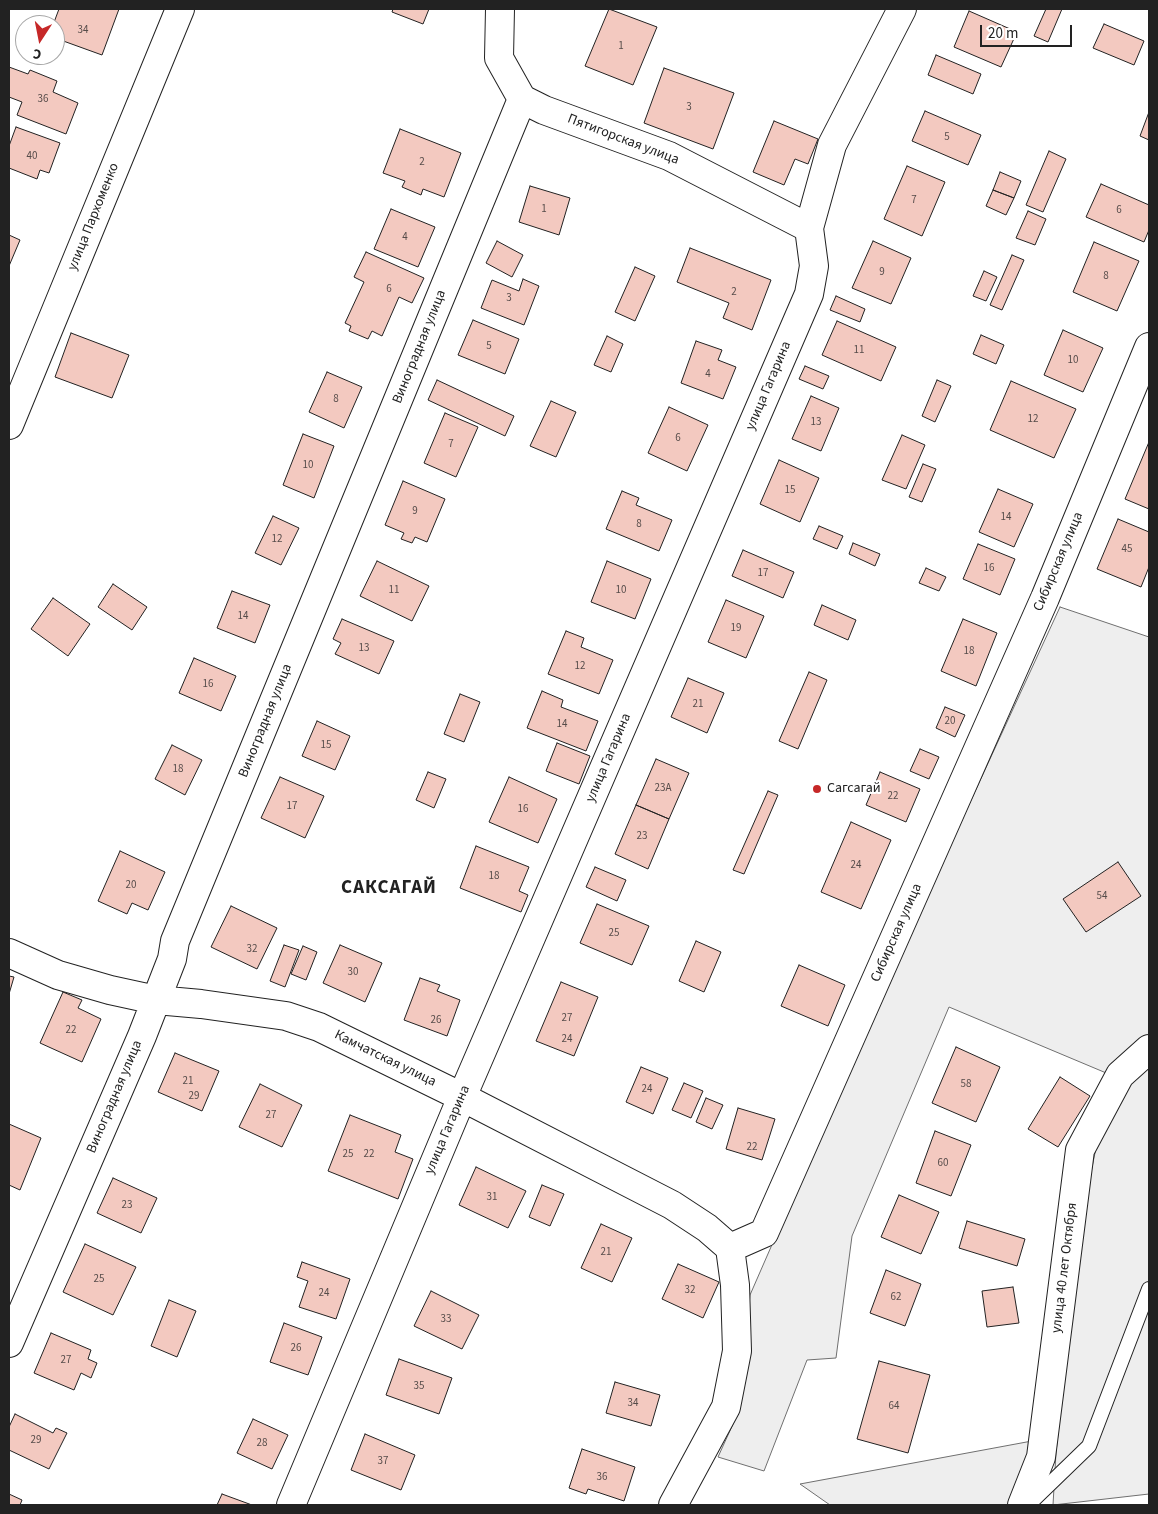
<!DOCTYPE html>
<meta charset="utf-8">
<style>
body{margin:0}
#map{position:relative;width:1158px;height:1514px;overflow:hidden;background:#fff;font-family:"Source Sans 3",sans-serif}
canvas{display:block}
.frame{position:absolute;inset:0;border:10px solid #222;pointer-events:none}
.north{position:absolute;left:15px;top:15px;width:50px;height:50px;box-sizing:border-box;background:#fff;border:1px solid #a7a7a7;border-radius:50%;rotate:191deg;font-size:14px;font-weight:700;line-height:20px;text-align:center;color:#222}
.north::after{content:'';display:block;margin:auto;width:18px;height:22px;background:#c62828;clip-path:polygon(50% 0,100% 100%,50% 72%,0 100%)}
.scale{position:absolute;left:980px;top:25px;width:92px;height:22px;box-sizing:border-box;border:2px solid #222;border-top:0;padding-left:6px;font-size:15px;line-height:18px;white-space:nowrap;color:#222;-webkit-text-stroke:4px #fff;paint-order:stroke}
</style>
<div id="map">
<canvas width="1158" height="1514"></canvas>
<div class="frame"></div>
<div class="north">С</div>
<div class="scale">20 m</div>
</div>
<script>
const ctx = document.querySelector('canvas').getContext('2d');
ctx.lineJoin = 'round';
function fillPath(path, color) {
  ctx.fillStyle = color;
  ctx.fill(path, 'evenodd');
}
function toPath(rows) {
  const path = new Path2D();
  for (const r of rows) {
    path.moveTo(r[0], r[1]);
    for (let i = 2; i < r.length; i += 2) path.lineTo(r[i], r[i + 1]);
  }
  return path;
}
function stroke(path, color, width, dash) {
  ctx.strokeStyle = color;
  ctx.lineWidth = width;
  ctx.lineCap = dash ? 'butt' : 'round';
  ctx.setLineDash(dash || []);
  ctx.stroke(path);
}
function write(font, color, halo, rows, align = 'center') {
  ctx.font = font + ' "Source Sans 3",sans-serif';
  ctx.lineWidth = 4;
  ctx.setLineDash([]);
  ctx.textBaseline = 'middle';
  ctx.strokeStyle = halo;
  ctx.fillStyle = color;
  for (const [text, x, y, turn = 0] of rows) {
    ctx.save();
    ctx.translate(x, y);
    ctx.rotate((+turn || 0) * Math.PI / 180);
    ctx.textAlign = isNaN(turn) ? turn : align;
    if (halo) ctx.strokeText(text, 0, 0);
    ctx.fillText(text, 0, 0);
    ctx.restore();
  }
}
const green = toPath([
 [1060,607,1149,637,1149,1494,1053,1505,1056,1452,1082,1216,1111,1075,949,1007,852,1236,836,1358,807,1360,764,1471,718,1457,738,1413,750,1295,878,1002,1060,607],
 [1032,1441,1009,1505,830,1505,800,1484,1032,1441]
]);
fillPath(green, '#eee');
stroke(green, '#6f6f6f', 1);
const building = toPath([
 [59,9,119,9,102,55,55,38,55,25,53,25,59,9],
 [393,9,429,9,423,24,392,12,393,9],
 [609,9,657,27,633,85,585,66,609,9],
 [1046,9,1062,9,1048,42,1034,36,1046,9],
 [969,11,1017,32,1001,67,954,47,969,11],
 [1104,24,1144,41,1134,65,1093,48,1104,24],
 [936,55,981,74,973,94,928,75,936,55],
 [9,67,28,74,30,70,57,81,53,92,78,103,66,134,17,115,22,102,9,97,9,67],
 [664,68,734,93,713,149,644,123,664,68],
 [925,111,981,135,968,165,912,141,925,111],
 [1149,112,1149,140,1140,136,1149,112],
 [774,121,818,139,808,164,795,159,784,185,753,172,774,121],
 [16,127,60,143,49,173,40,170,37,179,9,168,9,146,16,127],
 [400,129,461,153,444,197,423,189,421,195,402,187,405,181,383,173,400,129],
 [1049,151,1066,159,1043,212,1026,205,1049,151],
 [907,166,945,182,922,236,884,219,907,166],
 [1000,172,1021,181,1014,198,993,190,1000,172],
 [1101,184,1149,205,1149,230,1144,242,1086,217,1101,184],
 [530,186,570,198,559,235,519,222,530,186],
 [993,190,1014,198,1006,215,986,206,993,190],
 [391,209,435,227,418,267,374,249,391,209],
 [1028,211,1046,219,1035,245,1016,238,1028,211],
 [9,235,20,240,9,266,9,235],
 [497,241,523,255,512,277,486,263,497,241],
 [873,241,911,258,891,304,852,288,873,241],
 [1094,242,1139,261,1117,311,1073,292,1094,242],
 [690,248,771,280,752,330,723,318,729,303,677,282,690,248],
 [366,252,424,278,412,303,399,297,382,336,372,331,368,339,349,331,351,326,345,323,364,282,354,277,366,252],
 [1012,255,1024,260,1002,310,990,305,1012,255],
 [635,267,655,276,635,321,615,312,635,267],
 [984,271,997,277,986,301,973,296,984,271],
 [523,279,539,286,524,325,481,308,492,280,519,291,523,279],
 [836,296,865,309,860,322,830,310,836,296],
 [473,320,519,339,505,374,458,355,473,320],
 [837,321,896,347,881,381,822,355,837,321],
 [1063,330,1103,348,1083,392,1044,375,1063,330],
 [71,333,129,355,112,398,55,377,71,333],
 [981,335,1004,345,996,364,973,354,981,335],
 [607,336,623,344,611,372,594,365,607,336],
 [696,341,722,350,718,360,736,367,723,399,681,383,696,341],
 [805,366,829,376,823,389,799,379,805,366],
 [327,372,362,387,344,428,309,412,327,372],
 [437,380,514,416,505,436,428,400,437,380],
 [937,380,951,386,935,422,922,416,937,380],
 [1011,381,1076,409,1054,458,990,430,1011,381],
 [811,396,839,408,821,451,792,439,811,396],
 [551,401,576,412,556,457,530,446,551,401],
 [669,407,708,425,687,471,648,453,669,407],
 [445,413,478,427,456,477,424,463,445,413],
 [303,434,334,446,314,498,283,485,303,434],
 [902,435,925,445,906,489,882,480,902,435],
 [1149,442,1149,509,1125,499,1149,442],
 [779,460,819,478,800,522,760,504,779,460],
 [923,464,936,469,922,502,909,497,923,464],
 [403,481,445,499,427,542,415,537,412,543,401,539,404,533,385,525,403,481],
 [998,489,1033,504,1014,547,979,532,998,489],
 [622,491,639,498,636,505,672,520,659,551,606,529,622,491],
 [273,516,299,528,281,565,255,553,273,516],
 [1118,519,1149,532,1149,567,1141,587,1097,569,1118,519],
 [819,526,843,536,837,549,813,539,819,526],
 [853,543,880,554,875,566,849,554,853,543],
 [978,544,1015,559,1000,595,963,579,978,544],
 [743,550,794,572,783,598,732,576,743,550],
 [377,561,429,586,412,621,360,596,377,561],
 [607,561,651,579,635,619,591,602,607,561],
 [926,568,946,577,939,591,919,583,926,568],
 [113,584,147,607,132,630,98,607,113,584],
 [232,591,270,605,255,643,217,628,232,591],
 [53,598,90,624,68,656,31,629,53,598],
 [726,600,764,616,746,658,708,642,726,600],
 [822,605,856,620,848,640,814,625,822,605],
 [342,619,394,641,379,674,335,654,341,643,333,639,342,619],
 [963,619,997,633,976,686,941,671,963,619],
 [566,631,584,638,581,647,613,660,599,694,548,674,566,631],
 [194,658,236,676,221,711,179,693,194,658],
 [809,672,827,680,798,749,779,741,809,672],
 [688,678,724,693,707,733,671,717,688,678],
 [542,691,563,700,561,707,598,721,586,751,527,728,542,691],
 [460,694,480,702,464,742,444,734,460,694],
 [945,707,965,715,955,737,936,728,945,707],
 [317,721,350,736,335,770,302,756,317,721],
 [557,743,590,756,579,784,546,771,557,743],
 [172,745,202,760,185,795,155,779,172,745],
 [920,749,939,757,929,779,910,771,920,749],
 [656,759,689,773,669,819,636,805,656,759],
 [428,772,446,779,434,808,416,800,428,772],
 [880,772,920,789,906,822,866,805,880,772],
 [280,777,324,796,305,838,261,818,280,777],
 [509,777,557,799,538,843,489,822,509,777],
 [768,791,778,795,744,874,733,870,768,791],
 [636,805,669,819,648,869,615,854,636,805],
 [851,822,891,840,861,909,821,892,851,822],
 [476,846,529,867,519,891,528,895,521,912,460,888,476,846],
 [120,851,165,872,148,910,132,903,127,914,98,901,120,851],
 [1118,862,1141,896,1086,932,1063,899,1118,862],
 [595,867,626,880,617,901,586,887,595,867],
 [597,904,649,926,632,965,580,943,597,904],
 [231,906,277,928,257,969,211,947,231,906],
 [696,941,721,952,704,992,679,981,696,941],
 [284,945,299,950,285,987,270,981,284,945],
 [340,945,382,963,365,1002,323,983,340,945],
 [303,946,317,952,306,980,291,974,303,946],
 [799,965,845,985,828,1026,781,1006,799,965],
 [9,976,14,977,9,994,9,976],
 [420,978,440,985,437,991,460,1000,447,1036,404,1020,420,978],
 [561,982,598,997,574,1056,536,1041,561,982],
 [63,992,82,1000,78,1008,101,1019,82,1062,40,1043,63,992],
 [956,1047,1000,1067,976,1122,932,1103,956,1047],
 [175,1053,219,1071,202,1111,158,1092,175,1053],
 [641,1067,668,1078,653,1114,626,1102,641,1067],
 [1060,1077,1090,1096,1058,1147,1028,1129,1060,1077],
 [684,1083,703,1091,691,1118,672,1110,684,1083],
 [260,1084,302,1105,282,1147,239,1127,260,1084],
 [706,1098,723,1105,712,1129,696,1122,706,1098],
 [738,1108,775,1119,762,1160,726,1149,738,1108],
 [350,1115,401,1135,395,1152,413,1159,398,1199,328,1171,350,1115],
 [9,1124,41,1138,20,1190,9,1185,9,1124],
 [935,1131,971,1145,951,1196,916,1183,935,1131],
 [476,1167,526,1191,508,1228,459,1205,476,1167],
 [113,1178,157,1198,141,1233,97,1213,113,1178],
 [542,1185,564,1194,550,1226,529,1217,542,1185],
 [899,1195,939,1212,921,1254,881,1237,899,1195],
 [967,1221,1025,1239,1017,1266,959,1248,967,1221],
 [601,1224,632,1238,612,1282,581,1268,601,1224],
 [85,1244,136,1267,113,1315,63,1292,85,1244],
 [302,1262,350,1279,336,1319,299,1307,308,1281,297,1277,302,1262],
 [678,1264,719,1282,703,1318,662,1299,678,1264],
 [886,1270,921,1284,905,1326,870,1313,886,1270],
 [1013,1287,1019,1323,987,1327,982,1291,1013,1287],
 [431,1291,479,1315,462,1349,414,1326,431,1291],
 [169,1300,196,1311,177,1357,151,1346,169,1300],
 [284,1323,322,1337,308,1375,270,1362,284,1323],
 [51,1333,91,1350,88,1359,97,1363,91,1378,81,1373,74,1390,34,1373,51,1333],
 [399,1359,452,1378,439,1414,386,1395,399,1359],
 [879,1361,930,1375,908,1453,857,1439,879,1361],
 [615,1382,660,1395,651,1426,606,1413,615,1382],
 [15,1414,53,1433,56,1428,67,1433,49,1469,9,1450,9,1427,15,1414],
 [253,1419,288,1435,272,1469,237,1453,253,1419],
 [365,1434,415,1455,401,1490,351,1470,365,1434],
 [582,1449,635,1467,624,1501,588,1489,586,1494,569,1488,582,1449],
 [9,1494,22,1500,20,1505,9,1505,9,1494],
 [222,1494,252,1505,217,1505,222,1494]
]);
fillPath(building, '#f3c9c0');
stroke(building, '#222', 1);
const lane = toPath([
 [1029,1504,1089,1446,1149,1289]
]);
const street = toPath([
 [500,9,499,58,522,99,544,110,669,156,809,228],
 [9,425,180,9],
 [9,953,58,975,110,990,156,1000,201,1004,286,1016,319,1027,462,1097,672,1205,707,1228,730,1248],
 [730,1248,764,1233,1045,598,1149,347],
 [9,1343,142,1036,172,959,175,941,522,99],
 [291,1505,462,1097,809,294,814,266,809,228,832,145,902,9],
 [673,1505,726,1407,737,1351,735,1285,730,1248],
 [1022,1505,1041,1457,1080,1150,1120,1075,1149,1049]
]);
stroke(lane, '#222', 16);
stroke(street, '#222', 30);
stroke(lane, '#fff', 14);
stroke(street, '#fff', 28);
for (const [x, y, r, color] of [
 [817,789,5,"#c62828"]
]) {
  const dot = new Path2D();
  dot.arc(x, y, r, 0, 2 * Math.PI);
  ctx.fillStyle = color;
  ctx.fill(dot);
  stroke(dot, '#fff', 2);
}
write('11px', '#564c4a', null, [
 ["34",83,31],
 ["1",621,47],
 ["36",43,100],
 ["3",689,108],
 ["5",947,138],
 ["40",32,157],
 ["2",422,163],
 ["7",914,201],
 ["1",544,210],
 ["6",1119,211],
 ["4",405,238],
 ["9",882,273],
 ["8",1106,277],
 ["6",389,290],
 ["2",734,293],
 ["3",509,299],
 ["5",489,347],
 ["11",859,351],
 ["10",1073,361],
 ["4",708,375],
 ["8",336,400],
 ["12",1033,420],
 ["13",816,423],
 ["6",678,439],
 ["7",451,445],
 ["10",308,466],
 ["15",790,491],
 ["9",415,512],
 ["14",1006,518],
 ["8",639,525],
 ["12",277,540],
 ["45",1127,550],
 ["16",989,569],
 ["17",763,574],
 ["11",394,591],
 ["10",621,591],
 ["14",243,617],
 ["19",736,629],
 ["13",364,649],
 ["18",969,652],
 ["12",580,667],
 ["16",208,685],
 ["21",698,705],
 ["20",950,722],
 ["14",562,725],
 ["15",326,746],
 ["18",178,770],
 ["23А",663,789],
 ["22",893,797],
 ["17",292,807],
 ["16",523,810],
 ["23",642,837],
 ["24",856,866],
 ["18",494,877],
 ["20",131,886],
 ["54",1102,897],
 ["25",614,934],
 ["32",252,950],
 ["30",353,973],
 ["27",567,1019],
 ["26",436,1021],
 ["22",71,1031],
 ["24",567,1040],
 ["21",188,1082],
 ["58",966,1085],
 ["24",647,1090],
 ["29",194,1097],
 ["27",271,1116],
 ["22",752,1148],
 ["25",348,1155],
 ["22",369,1155],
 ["60",943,1164],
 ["31",492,1198],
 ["23",127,1206],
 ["21",606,1253],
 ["25",99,1280],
 ["32",690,1291],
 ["24",324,1294],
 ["62",896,1298],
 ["33",446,1320],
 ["26",296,1349],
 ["27",66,1361],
 ["35",419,1387],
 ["34",633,1404],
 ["64",894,1407],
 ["29",36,1441],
 ["28",262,1444],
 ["37",383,1462],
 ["36",602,1478]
]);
write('14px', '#222', '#fff', [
 ["Пятигорская улица",623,140,21],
 ["улица Пархоменко",94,217,-68],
 ["Виноградная улица",420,347,-68],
 ["улица Гагарина",769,386,-67],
 ["Сибирская улица",1059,562,-67],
 ["Виноградная улица",266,721,-68],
 ["улица Гагарина",609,758,-67],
 ["Сибирская улица",897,933,-66],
 ["Камчатская улица",385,1059,26],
 ["Виноградная улица",115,1097,-67],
 ["улица Гагарина",448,1130,-67],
 ["улица 40 лет Октября",1065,1268,-83]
]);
write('14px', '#222', '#fff', [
 ["Сагсагай",827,789]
], 'left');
ctx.letterSpacing = '1px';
write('bold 19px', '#222', '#fff', [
 ["САКСАГАЙ",389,889]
]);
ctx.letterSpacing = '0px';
</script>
